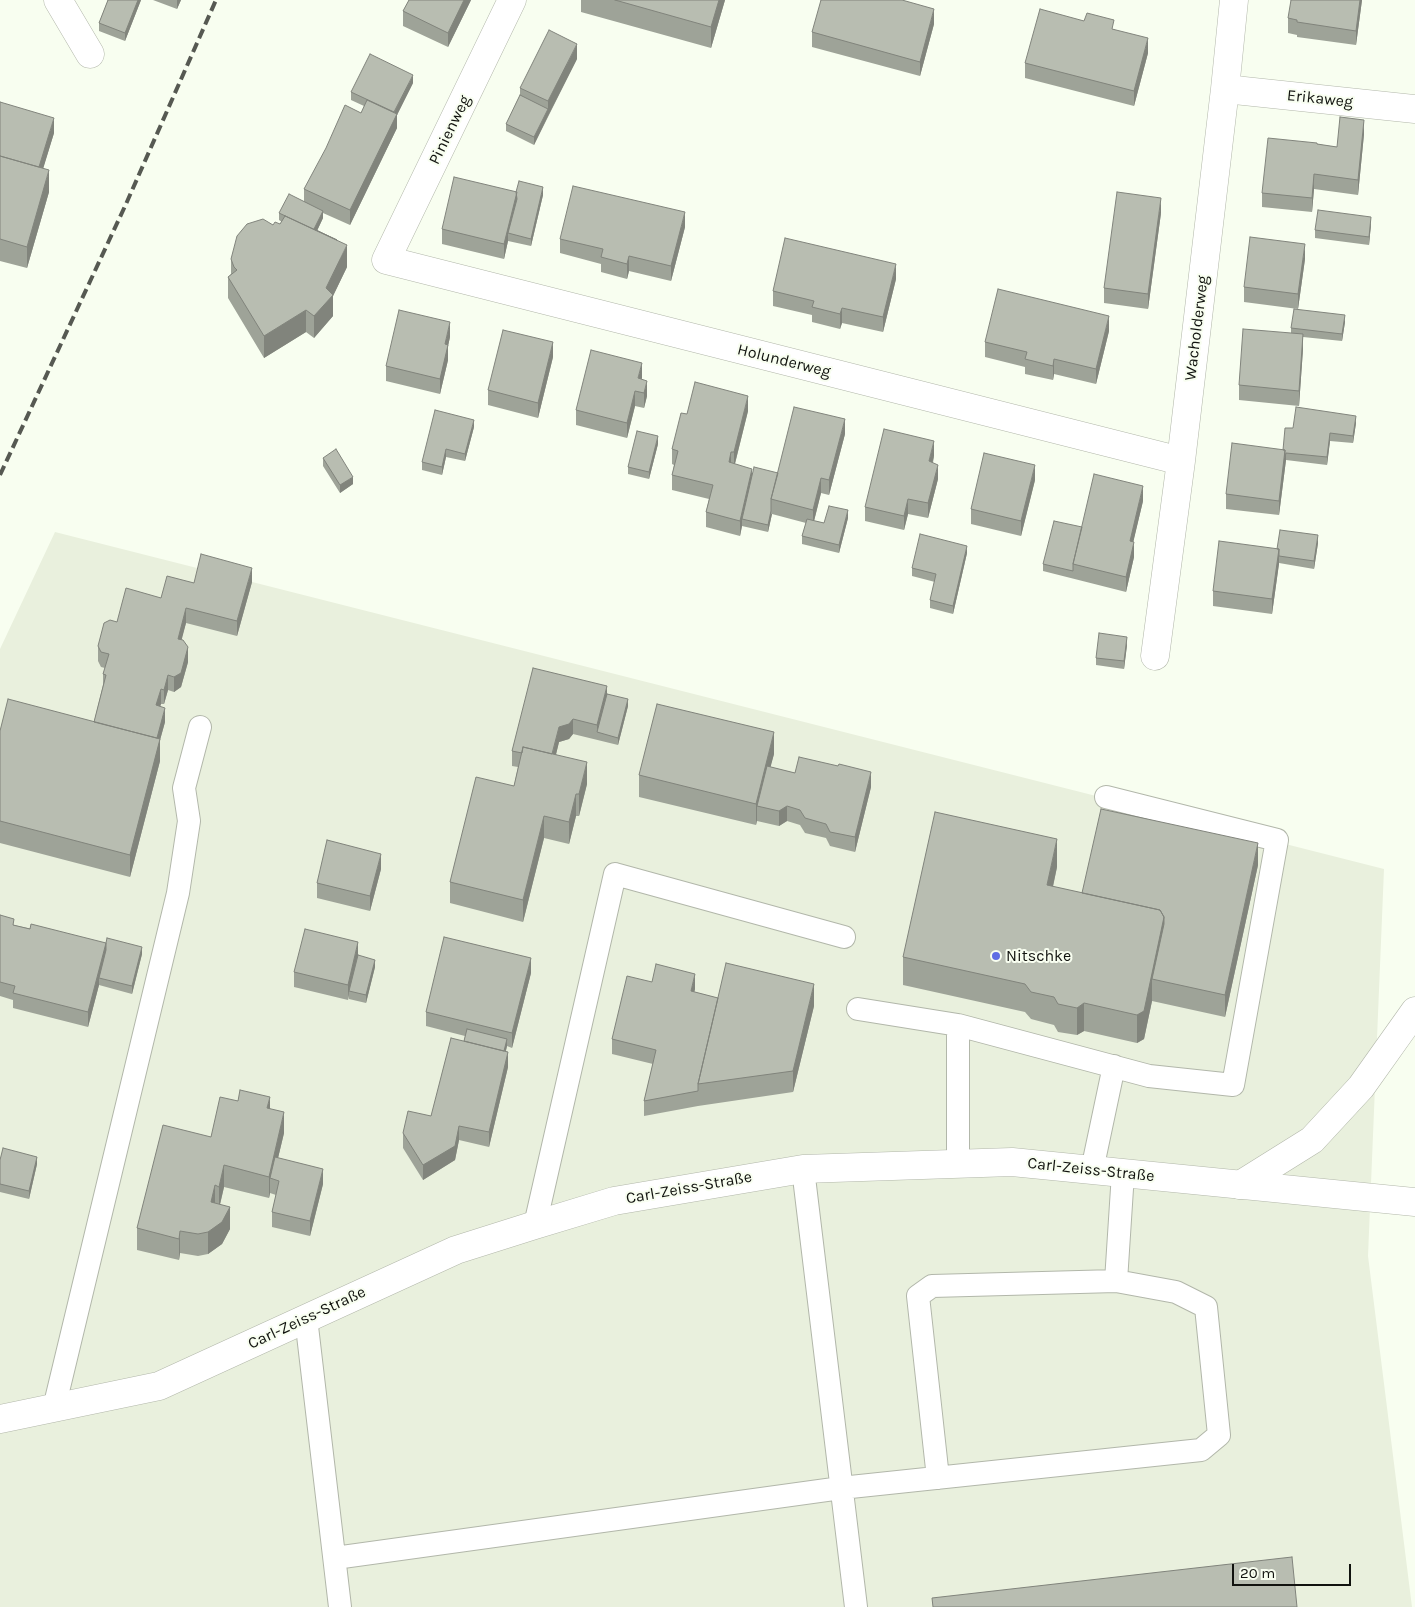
<!DOCTYPE html>
<meta charset="utf-8">
<style>
body{margin:0}
#map{position:relative;width:1415px;height:1607px;overflow:hidden;background:#f8fef0;font-family:Karla,sans-serif}
canvas{display:block}
.scale{position:absolute;left:1232px;top:1564px;width:119px;height:22px;box-sizing:border-box;border:2px solid #11130f;border-top:0;padding-left:6px;font-size:15px;line-height:18px;white-space:nowrap;color:#11130f;-webkit-text-stroke:4px #f8fef0;paint-order:stroke}
</style>
<div id="map">
<canvas width="1415" height="1607"></canvas>
<div class="scale">20 m</div>
</div>
<script>
const ctx = document.querySelector('canvas').getContext('2d');
ctx.lineJoin = 'round';
function fillPath(path, color) {
  ctx.fillStyle = color;
  ctx.fill(path, 'evenodd');
}
function toPath(rows) {
  const path = new Path2D();
  for (const r of rows) {
    path.moveTo(r[0], r[1]);
    for (let i = 2; i < r.length; i += 2) path.lineTo(r[i], r[i + 1]);
  }
  return path;
}
function stroke(path, color, width, dash) {
  ctx.strokeStyle = color;
  ctx.lineWidth = width;
  ctx.lineCap = dash ? 'butt' : 'round';
  ctx.setLineDash(dash || []);
  ctx.stroke(path);
}
function write(font, color, halo, rows, align = 'center') {
  ctx.font = font + ' Karla,sans-serif';
  ctx.lineWidth = 4;
  ctx.setLineDash([]);
  ctx.textBaseline = 'middle';
  ctx.strokeStyle = halo;
  ctx.fillStyle = color;
  for (const [text, x, y, turn = 0] of rows) {
    ctx.save();
    ctx.translate(x, y);
    ctx.rotate((+turn || 0) * Math.PI / 180);
    ctx.textAlign = isNaN(turn) ? turn : align;
    if (halo) ctx.strokeText(text, 0, 0);
    ctx.fillText(text, 0, 0);
    ctx.restore();
  }
}
fillPath(toPath([
 [55,532,1384,869,1368,1256,1412,1607,0,1607,0,649]
]), '#e9f0dd');
const service = toPath([
 [858,1009,958,1025,958,1164],
 [958,1025,1149,1076,1233,1085,1277,840,1106,797],
 [803,1169,856,1607],
 [1092,1170,1114,1066],
 [535,1225,615,874,844,937],
 [306,1318,340,1607],
 [54,1408,178,893,189,821,184,788,200,727],
 [938,1478,918,1296,932,1286,1116,1281],
 [335,1558,841,1488,1201,1450,1219,1435,1206,1307,1176,1292,1116,1281,1123,1173]
]);
const minor = toPath([
 [58,0,90,54],
 [512,0,386,260,1181,461],
 [1225,89,1415,109],
 [1155,656,1181,461,1225,89,1234,0],
 [0,1419,159,1386,456,1250,535,1225,614,1201,803,1169,1012,1162,1415,1202]
]);
const secondary = toPath([
 [1240,1185,1312,1140,1361,1087,1415,1011]
]);
stroke(service, '#b2b7aa', 24);
stroke(minor, '#b2b7aa', 29);
stroke(secondary, '#b2b7aa', 29);
stroke(service, '#fff', 22);
stroke(minor, '#fff', 28);
stroke(secondary, '#fff', 28);
stroke(toPath([
 [0,475,126,204,216,0]
]), '#565952', 4, [10, 5]);
fillPath(toPath([
 [108,0,141,0,125,41,99,31,99,23],
 [153,0,181,0,177,9],
 [409,0,471,0,448,47,403,26,403,11],
 [581,0,725,0,711,48,581,12],
 [1362,0,1356,45,1297,37,1297,35,1288,33,1288,18],
 [934,24,920,76,812,47,812,32],
 [1114,29,1148,53,1134,106,1025,78,1025,63],
 [577,59,534,145,506,131,506,124,520,95,520,88],
 [413,83,397,115,397,128,350,225,323,213,323,218,317,231,347,267,333,296,333,316,314,338,306,332,264,358,228,298,228,277,231,274,231,259,273,225,280,224,282,222,279,220,279,213,304,201,304,189,361,113,364,106,351,100,351,92],
 [0,102,54,133,43,168,49,192,27,268,0,261],
 [1364,134,1358,195,1314,189,1312,212,1262,207,1262,193,1317,144,1337,147],
 [516,192,543,195,531,246,508,241,504,259,442,244,442,229],
 [1161,213,1148,309,1104,303,1104,288],
 [1371,224,1369,245,1315,238,1315,230],
 [685,227,671,281,629,271,627,279,601,272,601,264,560,253,560,239],
 [1305,259,1298,309,1244,302,1244,287],
 [896,279,883,332,842,323,840,329,812,322,812,315,773,306,773,291],
 [1345,322,1342,341,1303,337,1303,349,1299,406,1239,400,1239,385,1291,333,1291,328],
 [1109,331,1096,384,1054,374,1053,380,1025,374,1025,367,985,357,985,342],
 [450,337,448,346,448,360,440,394,386,381,386,366],
 [553,357,538,418,488,405,488,390],
 [642,378,641,379,647,396,644,408,635,406,627,438,576,425,576,410],
 [748,411,735,464,752,474,778,473,845,434,829,495,821,493,814,521,824,523,848,518,839,553,802,544,802,536,806,523,772,514,768,532,742,526,740,536,706,527,706,512,709,499,672,490,672,475,674,465,672,464,672,449,687,414],
 [1356,423,1353,443,1330,441,1327,465,1286,460,1279,515,1226,509,1226,494,1283,450,1293,428],
 [474,427,465,461,446,457,442,475,422,470,422,462],
 [658,444,649,479,628,474,628,467],
 [934,456,933,463,938,479,928,518,908,514,904,530,865,521,865,507],
 [323,458,353,484,340,493,323,466],
 [1035,480,1021,536,971,524,971,509],
 [1143,501,1133,542,1134,557,1126,592,1043,571,1043,564,1082,527],
 [1318,543,1314,569,1279,563,1272,614,1213,606,1213,591,1277,549],
 [967,553,953,614,930,608,930,600,935,582,912,576,912,568],
 [252,582,237,636,186,623,181,640,188,662,181,687,174,692,168,690,164,704,161,704,160,706,165,722,160,740,160,761,130,877,0,843,0,731,94,722,103,685,103,674,105,668,101,667,98,661,98,646,117,622,161,598,194,583],
 [1127,645,1124,669,1096,665,1096,658],
 [607,694,628,706,618,745,573,734,569,739,559,742,556,754,587,784,579,816,576,816,569,844,544,838,523,922,450,903,450,882,514,786,518,767,512,766,512,751],
 [774,754,770,767,795,773,871,787,855,852,830,846,826,838,805,833,800,825,787,821,779,826,757,821,757,820,756,825,639,797,639,775],
 [1258,865,1225,1017,1152,1001,1144,1039,1137,1043,1084,1031,1077,1035,1058,1032,1054,1025,1031,1019,1025,1012,903,985,903,957,1057,867,1053,887,1083,893],
 [381,869,370,911,317,898,317,883],
 [0,915,14,925,142,954,132,994,99,985,88,1027,13,1008,13,1000,0,996],
 [358,956,375,967,366,1003,349,999,349,995,348,1000,294,987,294,972],
 [531,973,512,1048,507,1046,506,1051,508,1067,489,1147,459,1140,455,1160,423,1180,403,1148,403,1133,431,1116,464,1041,465,1036,426,1026,426,1012],
 [652,982,695,989,694,992,718,998,814,1006,793,1092,698,1106,644,1116,644,1101,653,1064,612,1054,612,1039],
 [270,1108,284,1133,278,1158,323,1184,310,1236,272,1227,272,1212,276,1195,270,1193,269,1198,224,1187,220,1205,230,1229,222,1244,208,1254,198,1256,180,1253,179,1260,137,1250,137,1228,211,1137],
 [0,1160,37,1164,29,1199,0,1192]
]), '#9ea398');
fillPath(toPath([
 [138,0,141,0,125,41,125,33],
 [177,0,181,0,177,9],
 [464,0,471,0,448,47,448,33],
 [719,0,725,0,711,48,711,27],
 [1360,0,1362,0,1356,45,1356,31],
 [934,9,934,24,920,76,920,62],
 [1148,38,1148,53,1134,106,1134,91],
 [577,44,577,59,548,116,548,101],
 [413,75,413,83,397,115,397,128,350,225,350,210,394,113],
 [548,109,548,116,534,145,534,137],
 [54,118,54,133,37,189,37,174],
 [1364,120,1364,134,1358,195,1358,180],
 [49,170,49,192,27,268,27,247],
 [1314,174,1314,189,1312,212,1312,198],
 [543,187,543,195,531,246,531,239],
 [517,192,517,207,508,233,508,241,504,259,504,244],
 [1161,198,1161,213,1148,309,1148,294],
 [323,211,323,218,314,237,314,229],
 [685,212,685,227,671,281,671,266],
 [1371,217,1371,224,1369,245,1369,237],
 [1305,244,1305,259,1298,309,1298,294],
 [347,245,347,267,333,296,333,316,314,338,314,316,326,288],
 [629,256,629,271,627,279,627,264],
 [896,264,896,279,883,332,883,317],
 [842,308,842,323,840,329,840,314],
 [306,310,306,332,264,358,264,336],
 [1345,315,1345,322,1342,341,1342,334],
 [1109,316,1109,331,1096,384,1096,369],
 [450,322,450,337,448,346,448,360,440,394,440,379,445,344],
 [1303,334,1303,349,1299,406,1299,391],
 [553,342,553,357,538,418,538,403],
 [1054,359,1054,374,1053,380,1053,366],
 [642,363,642,378,638,393,638,378],
 [647,381,647,396,644,408,644,393],
 [635,391,635,406,627,438,627,423],
 [748,396,748,411,734,467,734,452],
 [1356,416,1356,423,1353,443,1353,436],
 [845,419,845,434,829,495,829,480],
 [474,420,474,427,465,461,465,454],
 [1330,433,1330,441,1327,465,1327,457],
 [658,436,658,444,649,479,649,472],
 [934,441,934,456,929,476,929,461],
 [446,449,446,457,442,475,442,467],
 [1285,450,1286,453,1286,460,1279,515,1279,501],
 [731,452,731,467,729,462],
 [938,465,938,479,928,518,928,503],
 [1035,465,1035,480,1021,536,1021,521],
 [752,469,752,484,742,519,742,526,740,536,740,521],
 [353,477,353,484,340,493,340,485],
 [821,478,821,493,813,525,813,510],
 [1143,486,1143,501,1130,556,1130,541],
 [908,499,908,514,904,530,904,516],
 [848,510,848,518,839,553,839,545],
 [771,511,771,514,772,514,768,532,768,525],
 [1318,535,1318,543,1314,569,1314,561],
 [1134,542,1134,557,1126,592,1126,577],
 [967,546,967,553,953,614,953,606],
 [1279,549,1279,564,1272,614,1272,599],
 [252,568,252,582,237,636,237,621],
 [186,608,186,623,178,654,178,639],
 [1127,637,1127,645,1124,669,1124,661],
 [188,647,188,662,181,687,174,692,174,677],
 [168,675,168,690,164,704,164,690],
 [607,686,607,701,597,732,597,725],
 [161,689,161,704,156,720,156,705],
 [628,699,628,706,618,745,618,738],
 [165,708,165,722,160,740,160,761,130,877,130,855,155,745],
 [573,719,573,734,569,739,559,742,551,775,551,760,559,727],
 [774,732,774,754,760,807,757,806,757,820,756,825,756,804],
 [587,762,587,784,579,816,579,794],
 [871,772,871,787,855,852,855,837],
 [576,794,576,816,569,844,569,822],
 [787,806,787,821,779,826,779,811],
 [544,816,544,838,523,922,523,900],
 [1057,839,1057,867,1047,913,1047,885],
 [1258,843,1258,865,1225,1017,1225,995],
 [381,854,381,869,370,911,370,896],
 [1164,917,1164,945,1152,979,1152,1001,1144,1039,1137,1043,1137,1015],
 [358,942,358,957,349,991,348,1000,348,985],
 [106,943,106,958,99,978,99,985,88,1027,88,1012],
 [142,947,142,954,132,994,132,986],
 [531,958,531,973,512,1048,512,1033],
 [375,960,375,967,366,1003,366,995],
 [695,974,695,989,691,1006,691,991],
 [814,984,814,1006,793,1092,793,1071],
 [1084,1003,1084,1031,1077,1035,1077,1008],
 [507,1039,507,1046,502,1065,502,1057],
 [508,1052,508,1067,489,1147,489,1132],
 [270,1097,270,1119,267,1108],
 [284,1112,284,1133,273,1179,270,1178,270,1193,269,1198,269,1177],
 [459,1126,459,1140,455,1160,423,1180,423,1165],
 [37,1157,37,1164,29,1199,29,1191],
 [224,1165,224,1187,219,1208,219,1187],
 [323,1169,323,1184,310,1236,310,1221],
 [215,1185,215,1207,211,1202],
 [230,1207,230,1229,222,1244,208,1254,208,1232],
 [180,1231,180,1253,179,1260,179,1239]
]), '#81847c');
const building = toPath([
 [108,0,138,0,125,33,99,23,108,0],
 [409,0,464,0,448,33,403,11,409,0],
 [615,0,719,0,711,27,615,0],
 [821,0,902,0,934,9,920,62,812,32,821,0],
 [1291,0,1360,0,1356,31,1297,22,1297,20,1288,18,1291,0],
 [1040,9,1084,21,1087,13,1114,20,1112,29,1148,38,1134,91,1025,63,1040,9],
 [549,30,577,44,548,101,520,88,549,30],
 [370,54,413,75,394,112,351,92,370,54],
 [520,95,548,109,534,137,506,124,520,95],
 [367,100,397,114,350,210,304,189,326,148,345,105,361,113,367,100],
 [0,102,54,118,39,167,0,156,0,102],
 [1340,117,1364,120,1358,180,1314,174,1312,198,1262,193,1268,138,1317,143,1317,144,1337,147,1340,117],
 [0,156,49,170,27,247,0,239,0,156],
 [454,177,517,192,504,244,442,229,454,177],
 [519,181,543,187,531,239,508,233,517,199,516,192,519,181],
 [573,186,685,212,671,266,629,256,627,264,601,257,603,249,560,239,573,186],
 [1117,192,1161,198,1148,294,1104,288,1117,192],
 [289,194,323,211,314,229,337,240,279,213,289,194],
 [1318,210,1371,217,1369,237,1315,230,1318,210],
 [285,216,347,245,326,288,333,295,314,316,306,310,264,336,228,277,237,270,234,267,231,259,237,236,247,224,263,219,273,225,275,222,280,224,285,216],
 [1250,237,1305,244,1298,294,1244,287,1250,237],
 [785,238,896,264,883,317,842,308,840,314,812,307,814,301,773,291,785,238],
 [998,289,1109,316,1096,369,1054,359,1053,366,1025,359,1027,352,985,342,998,289],
 [1294,309,1345,315,1342,334,1291,328,1294,309],
 [399,310,450,322,445,344,448,345,440,379,386,366,399,310],
 [1243,329,1303,334,1299,391,1239,385,1243,329],
 [503,330,553,342,538,403,488,390,503,330],
 [591,350,642,363,638,378,647,381,644,393,635,391,627,423,576,410,591,350],
 [695,382,748,396,734,452,731,452,729,462,752,469,740,521,706,512,713,485,672,475,678,451,672,449,681,413,687,414,695,382],
 [794,407,845,419,829,480,821,478,813,510,771,499,794,407],
 [1296,407,1356,416,1353,436,1330,433,1327,457,1286,453,1285,457,1285,450,1283,450,1285,428,1293,428,1296,407],
 [435,410,474,420,465,454,446,449,442,467,422,462,435,410],
 [884,429,934,441,929,461,938,465,928,503,908,499,904,516,865,507,884,429],
 [637,431,658,436,649,472,628,467,637,431],
 [1232,443,1285,450,1279,501,1226,494,1232,443],
 [336,449,353,477,340,485,323,458,336,449],
 [984,453,1035,465,1021,521,971,509,984,453],
 [754,467,778,473,771,499,771,511,768,525,742,519,754,467],
 [1094,474,1143,486,1130,541,1134,542,1126,577,1073,564,1094,474],
 [829,506,848,510,839,545,802,536,807,519,824,523,829,506],
 [1054,521,1082,527,1073,564,1073,571,1043,564,1054,521],
 [1280,530,1318,535,1314,561,1279,556,1279,549,1277,549,1280,530],
 [920,534,967,546,953,606,930,600,936,574,912,568,920,534],
 [1219,541,1279,549,1272,599,1213,591,1219,541],
 [201,554,252,568,237,621,186,608,178,639,183,640,188,647,181,673,174,677,168,675,164,690,161,689,156,705,165,708,157,738,94,722,106,675,103,674,109,654,101,652,98,646,104,623,110,620,117,622,126,588,161,598,167,576,194,583,201,554],
 [1099,633,1127,637,1124,661,1096,658,1099,633],
 [533,668,607,686,597,725,573,719,569,724,559,727,552,754,523,747,522,753,512,751,533,668],
 [607,694,628,699,618,738,597,732,607,694],
 [8,699,160,739,130,855,0,821,0,731,8,699],
 [657,704,774,732,756,804,639,775,657,704],
 [523,747,587,762,579,794,576,794,569,822,544,816,523,900,450,882,476,777,514,786,523,747],
 [799,757,838,766,839,764,871,772,855,837,830,832,826,824,805,818,800,810,787,806,779,811,757,806,767,766,795,773,799,757],
 [1101,809,1258,843,1225,995,1152,979,1164,924,1164,917,1160,910,1082,893,1101,809],
 [935,812,1057,839,1047,885,1160,910,1164,917,1144,1011,1137,1015,1084,1003,1077,1008,1058,1004,1054,997,1031,992,1025,984,903,957,935,812],
 [327,840,381,854,370,896,317,883,327,840],
 [0,915,14,919,13,925,30,929,31,924,106,943,88,1012,13,993,15,986,0,982,0,915],
 [305,929,358,942,348,985,294,972,305,929],
 [444,937,531,958,512,1033,426,1012,444,937],
 [107,938,142,947,132,986,99,978,106,950,106,943,107,938],
 [358,955,375,960,366,995,349,991,358,955],
 [726,963,814,984,793,1071,698,1084,726,963],
 [656,964,695,974,691,991,718,998,698,1084,698,1091,644,1101,656,1050,612,1039,627,976,652,982,656,964],
 [467,1029,507,1039,504,1051,464,1041,467,1029],
 [451,1038,508,1052,489,1132,459,1126,455,1146,423,1165,403,1133,408,1111,431,1116,451,1038],
 [240,1090,270,1097,267,1108,284,1112,269,1177,224,1165,219,1187,215,1185,211,1202,230,1207,222,1222,208,1232,198,1234,180,1231,179,1239,137,1228,163,1125,211,1137,220,1097,238,1101,240,1090],
 [3,1148,37,1157,29,1191,0,1184,0,1160,3,1148],
 [275,1157,323,1169,310,1221,272,1212,279,1181,270,1178,275,1157],
 [1292,1557,1297,1607,933,1607,932,1598,1292,1557]
]);
fillPath(building, '#b8bdb1');
stroke(building, '#81847c', 1);
for (const [x, y, r, color] of [
 [996,956,5,"#5f6de4"]
]) {
  const dot = new Path2D();
  dot.arc(x, y, r, 0, 2 * Math.PI);
  ctx.fillStyle = color;
  ctx.fill(dot);
  stroke(dot, '#f8fef0', 2);
}
write('16px', '#11130f', '#f8fef0', [
 ["Erikaweg",1320,99,6],
 ["Pinienweg",450,130,-64],
 ["Wacholderweg",1197,328,-83],
 ["Holunderweg",784,361,14],
 ["Carl-Zeiss-Straße",1091,1170,6],
 ["Carl-Zeiss-Straße",689,1188,-10],
 ["Carl-Zeiss-Straße",307,1318,-25]
]);
write('16px', '#11130f', '#f8fef0', [
 ["Nitschke",1006,956]
], 'left');
</script>
